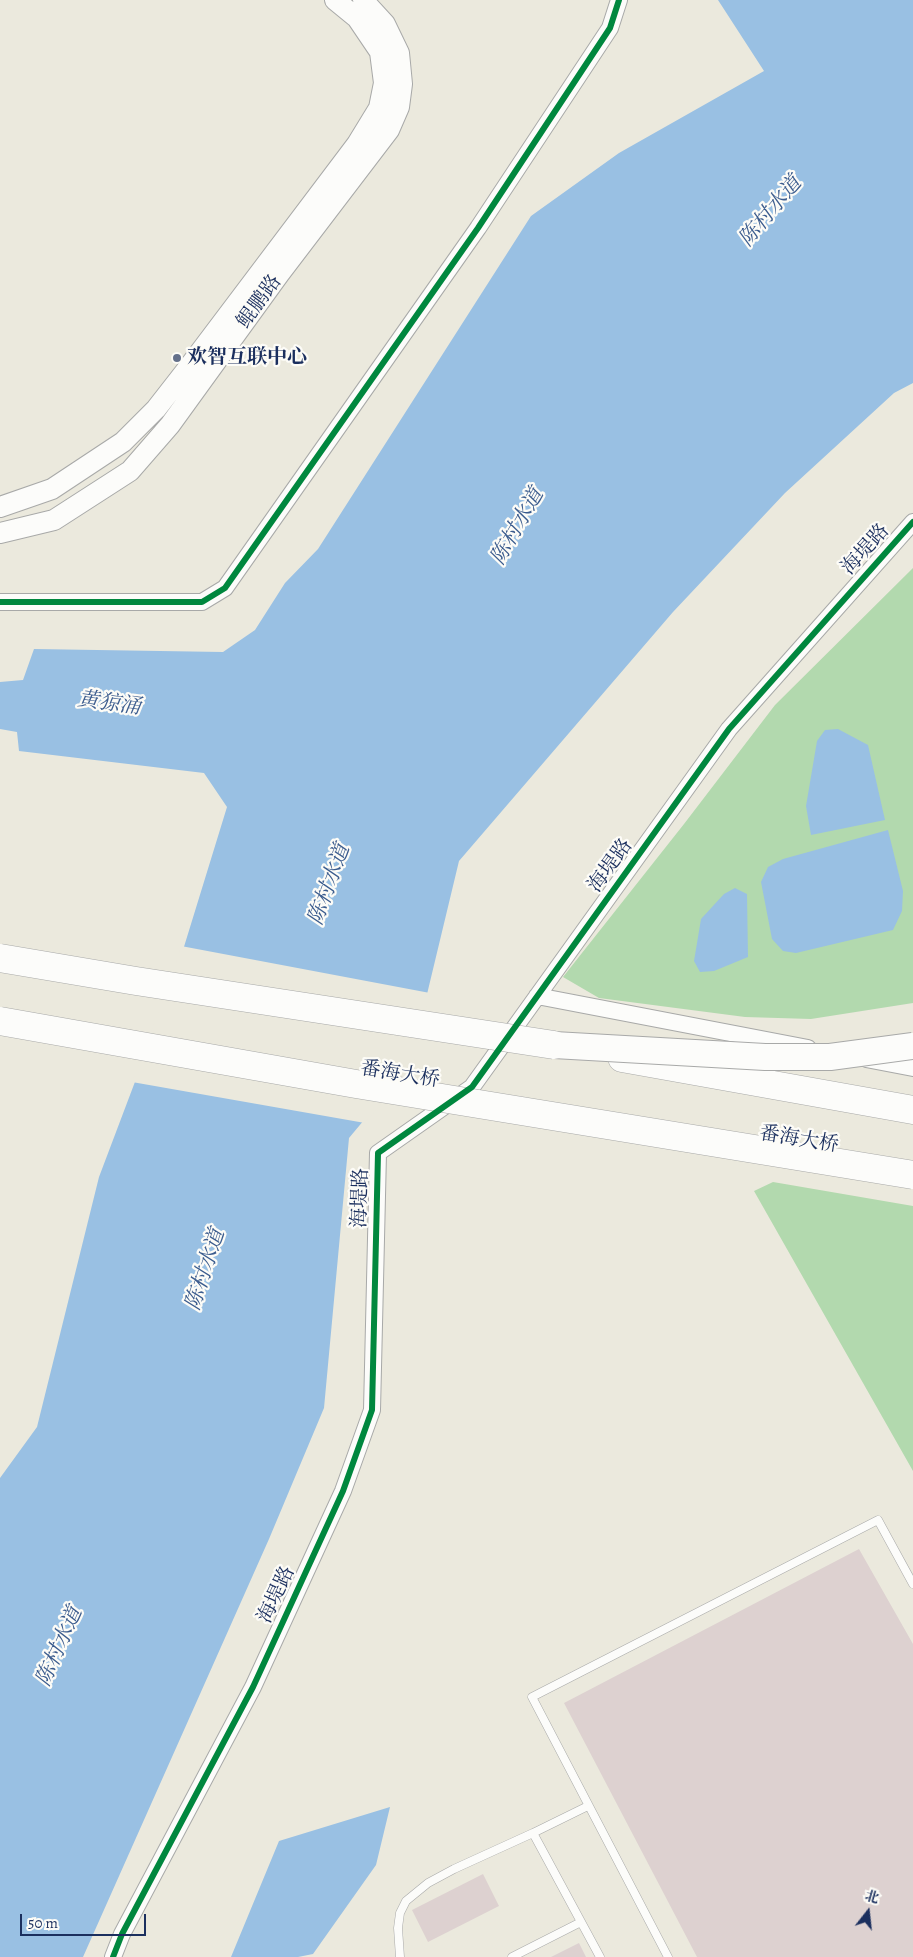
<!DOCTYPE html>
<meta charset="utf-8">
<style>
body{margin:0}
#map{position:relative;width:913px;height:1957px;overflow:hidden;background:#ebe9dd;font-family:Alegreya,"Noto Serif SC",serif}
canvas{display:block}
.north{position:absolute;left:843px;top:1887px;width:50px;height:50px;-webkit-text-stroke:4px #fdfcf7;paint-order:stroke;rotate:16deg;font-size:14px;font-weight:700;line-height:20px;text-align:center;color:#1b2f5e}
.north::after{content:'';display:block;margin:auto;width:18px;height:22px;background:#1b2f5e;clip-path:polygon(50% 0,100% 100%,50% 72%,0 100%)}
.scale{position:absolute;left:20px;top:1914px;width:126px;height:22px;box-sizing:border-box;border:2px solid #1b2f5e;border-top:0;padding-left:6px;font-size:15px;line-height:18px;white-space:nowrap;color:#1b2f5e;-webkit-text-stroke:4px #fdfcf7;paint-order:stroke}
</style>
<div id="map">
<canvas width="913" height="1957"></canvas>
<div class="north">北</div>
<div class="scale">50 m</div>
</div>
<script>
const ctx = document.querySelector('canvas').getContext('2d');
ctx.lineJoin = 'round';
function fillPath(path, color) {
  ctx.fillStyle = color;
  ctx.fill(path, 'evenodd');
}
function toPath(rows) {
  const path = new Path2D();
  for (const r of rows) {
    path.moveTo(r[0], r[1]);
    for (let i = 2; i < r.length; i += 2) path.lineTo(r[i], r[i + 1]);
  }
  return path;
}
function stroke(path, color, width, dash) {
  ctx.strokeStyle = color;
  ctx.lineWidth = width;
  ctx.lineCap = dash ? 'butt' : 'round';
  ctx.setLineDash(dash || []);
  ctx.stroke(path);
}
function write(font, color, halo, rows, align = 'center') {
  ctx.font = font + ' Alegreya,"Noto Serif SC",serif';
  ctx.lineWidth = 4.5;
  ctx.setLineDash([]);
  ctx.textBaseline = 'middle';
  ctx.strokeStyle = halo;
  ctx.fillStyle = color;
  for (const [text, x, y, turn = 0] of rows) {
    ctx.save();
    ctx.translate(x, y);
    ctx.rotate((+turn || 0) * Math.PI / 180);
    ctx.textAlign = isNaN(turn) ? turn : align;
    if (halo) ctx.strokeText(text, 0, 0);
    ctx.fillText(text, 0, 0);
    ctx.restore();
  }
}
fillPath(toPath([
 [913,568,913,1003,811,1019,745,1017,599,998,563,977,684,824,775,705],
 [773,1182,913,1206,913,1471,754,1191]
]), '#b2d9ae');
fillPath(toPath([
 [718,0,913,0,913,383,894,393,785,493,673,612,459,861,410,1065,349,1138,324,1408,269,1539,83,1957,0,1957,0,1478,37,1427,99,1177,175,976,227,807,204,773,19,751,17,732,0,729,0,682,23,680,34,649,223,652,255,630,285,583,318,549,531,216,619,153,764,71],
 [838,729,868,745,885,820,811,835,806,806,817,741,825,730],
 [888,830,903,891,902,911,893,930,796,953,783,951,772,939,761,882,768,867,783,859],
 [735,888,747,894,748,957,714,971,700,972,694,961,701,919,724,894],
 [390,1807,376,1865,313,1954,298,1957,231,1957,279,1841]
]), '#99c0e3');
fillPath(toPath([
 [181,946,430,993,413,1066,365,1123,132,1082,172,976]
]), '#ebe9dd');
fillPath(toPath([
 [859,1549,913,1644,913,1957,697,1957,564,1703],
 [483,1874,499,1906,428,1942,412,1910],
 [579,1943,586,1957,551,1957]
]), '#ddd1d0');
const service = toPath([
 [588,1806,533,1833,600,1957],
 [400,1957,398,1928,400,1913,406,1901,428,1883,454,1869,533,1833],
 [512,1957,581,1922],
 [668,1957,532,1697,878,1520,913,1584]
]);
const minor = toPath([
 [0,602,202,602,225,588,478,228,610,28,619,0],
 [537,996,808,1048],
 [866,1059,913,1068],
 [113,1957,122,1934,253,1687,343,1491,372,1410,378,1153,472,1087,729,729,913,522]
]);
const tertiary = toPath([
 [0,507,52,489,123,442,156,409,188,368,357,144,379,108,384,83,380,52,357,18,335,0],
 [0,533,54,520,130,471,170,425,280,273,389,130,399,107,402,84,399,53,385,24,363,0]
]);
const trunk = toPath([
 [622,1058,913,1110]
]);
stroke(service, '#a8a9a8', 9);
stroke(minor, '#a8a9a8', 18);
stroke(tertiary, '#a8a9a8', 22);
stroke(trunk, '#a8a9a8', 29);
stroke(service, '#fcfcfa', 8);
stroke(minor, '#fcfcfa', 16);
stroke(tertiary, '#fcfcfa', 20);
stroke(trunk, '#fcfcfa', 28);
const primaryBridge = toPath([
 [554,1045,765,1057,830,1057,913,1046]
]);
const trunkBridge = toPath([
 [0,958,136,981,554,1045],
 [0,1021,356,1084,913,1175]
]);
stroke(primaryBridge, '#a8a9a8', 28, []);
stroke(trunkBridge, '#a8a9a8', 29, []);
stroke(primaryBridge, '#fcfcfa', 26);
stroke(trunkBridge, '#fcfcfa', 28);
stroke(toPath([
 [0,602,202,602,225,588,478,228,610,28,619,0],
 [113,1957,122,1934,253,1687,343,1491,372,1410,378,1153,472,1087,729,729,913,522]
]), '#00873e', 6);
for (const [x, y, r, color] of [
 [177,358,5,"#64708a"]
]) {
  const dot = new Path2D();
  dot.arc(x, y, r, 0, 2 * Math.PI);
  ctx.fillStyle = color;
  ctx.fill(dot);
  stroke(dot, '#fdfcf7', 2);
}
write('20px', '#1b2f5e', '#fdfcf7', [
 ["鲲鹏路",260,302,-54],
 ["海堤路",866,550,-48],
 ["海堤路",611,866,-54],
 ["番海大桥",400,1075,9],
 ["番海大桥",799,1140,9],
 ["海堤路",361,1198,-88],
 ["海堤路",277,1595,-65]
]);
write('bold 20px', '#1b2f5e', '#fdfcf7', [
 ["欢智互联中心",187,358]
], 'left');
write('italic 21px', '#3b5c8e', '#fdfcf7', [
 ["陈村水道",771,212,-50],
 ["陈村水道",518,527,-60],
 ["黄猄涌",109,704,8],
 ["陈村水道",330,885,-70],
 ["陈村水道",206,1270,-72],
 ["陈村水道",60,1647,-66]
]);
</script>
